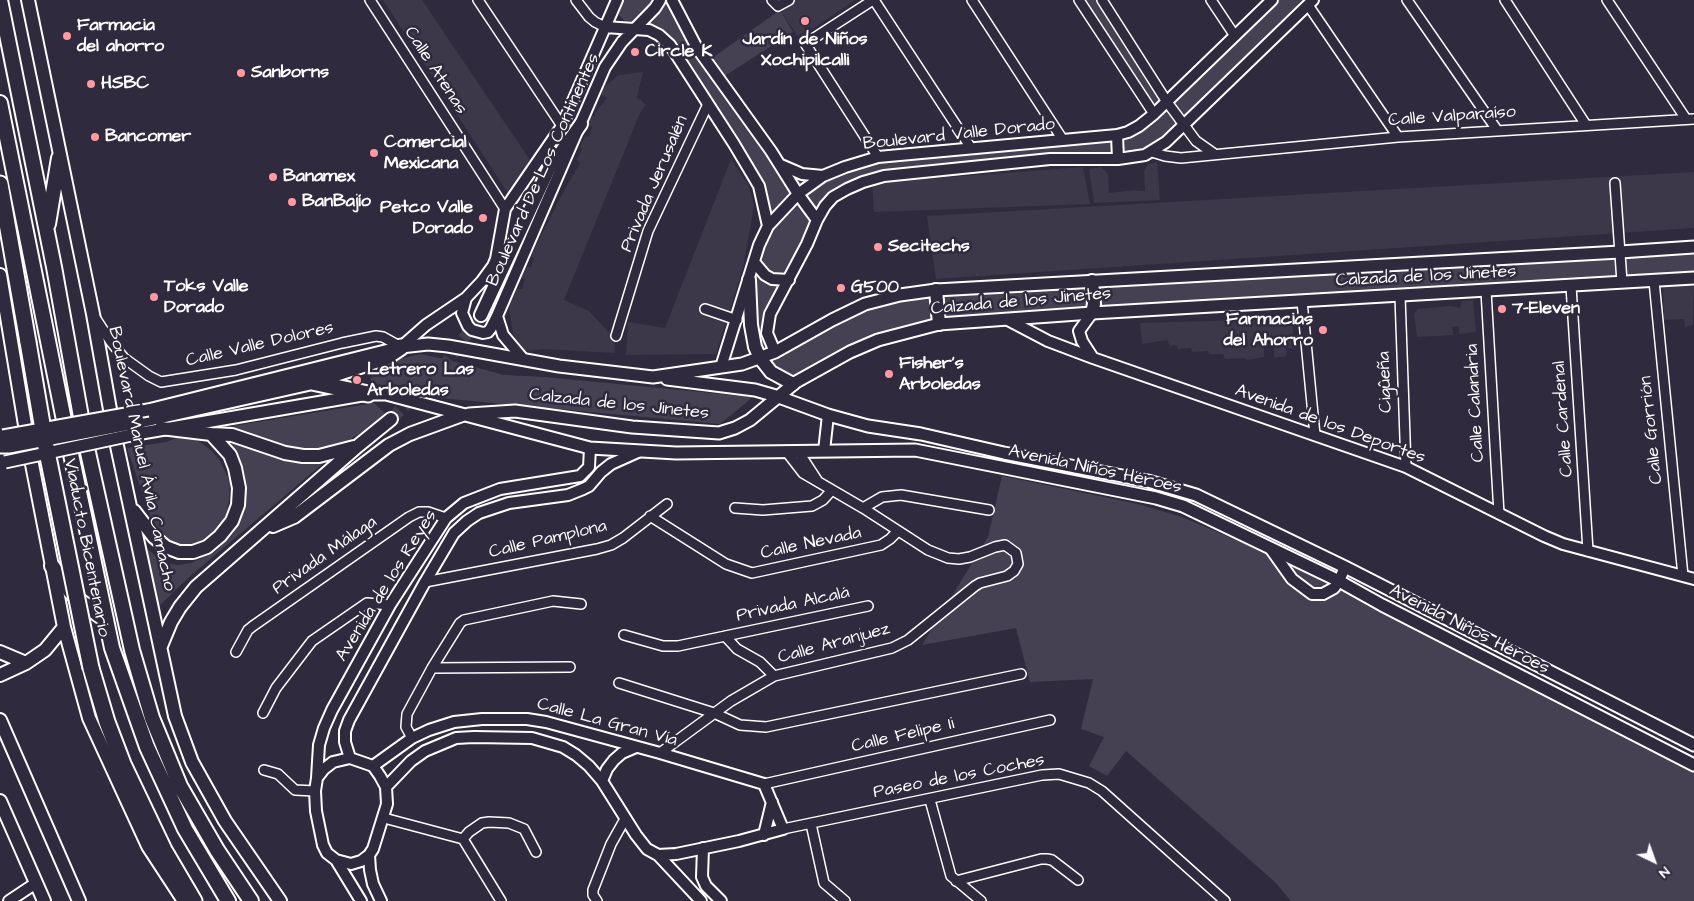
<!DOCTYPE html>
<meta charset="utf-8">
<style>
body{margin:0}
#map{position:relative;width:1694px;height:901px;overflow:hidden;background:#2f2a3d;font-family:"Architects Daughter",sans-serif}
canvas{display:block}
.north{position:absolute;left:1629px;top:836px;width:50px;height:50px;-webkit-text-stroke:4px #2f2a3d;paint-order:stroke;rotate:138deg;font-size:14px;font-weight:700;line-height:20px;text-align:center;color:#fff}
.north::after{content:'';display:block;margin:auto;width:18px;height:22px;background:#fff;clip-path:polygon(50% 0,100% 100%,50% 72%,0 100%)}
</style>
<div id="map">
<canvas width="1694" height="901"></canvas>
<div class="north">N</div>
</div>
<script>
const ctx = document.querySelector('canvas').getContext('2d');
ctx.lineJoin = 'round';
function fillPath(path, color) {
  ctx.fillStyle = color;
  ctx.fill(path, 'evenodd');
}
function toPath(rows) {
  const path = new Path2D();
  for (const r of rows) {
    path.moveTo(r[0], r[1]);
    for (let i = 2; i < r.length; i += 2) path.lineTo(r[i], r[i + 1]);
  }
  return path;
}
function stroke(path, color, width, dash) {
  ctx.strokeStyle = color;
  ctx.lineWidth = width;
  ctx.lineCap = dash ? 'butt' : 'round';
  ctx.setLineDash(dash || []);
  ctx.stroke(path);
}
function write(font, color, halo, rows, align = 'center') {
  ctx.font = font + ' "Architects Daughter",sans-serif';
  ctx.lineWidth = 5;
  ctx.setLineDash([]);
  ctx.textBaseline = 'middle';
  ctx.strokeStyle = halo;
  ctx.fillStyle = color;
  for (const [text, x, y, turn = 0] of rows) {
    ctx.save();
    ctx.translate(x, y);
    ctx.rotate((+turn || 0) * Math.PI / 180);
    ctx.textAlign = isNaN(turn) ? turn : align;
    if (halo) ctx.strokeText(text, 0, 0);
    ctx.fillText(text, 0, 0);
    ctx.restore();
  }
}
fillPath(toPath([
 [383,0,422,0,530,160,509,195],
 [795,0,855,0,799,38,780,10],
 [643,72,637,97,646,105,640,113,564,300,589,311,614,338,615,353,543,349,525,351,513,334,509,306,517,289,522,289,525,279,521,278,526,267,531,267,534,259,531,256,559,200,580,163,577,160,582,149,580,147,585,136,589,137,592,127,586,123,590,114,595,117,595,113,607,98,597,92,619,75],
 [731,159,749,186,754,206,743,268,716,354,626,355,628,322,665,328],
 [1157,162,1160,200,1094,203,1089,169,1101,167,1108,174,1109,193,1134,190,1140,191,1145,191,1144,171,1148,164],
 [1083,167,1090,204,874,212,872,183],
 [1694,172,1694,228,936,279,927,216],
 [1694,283,1693,325,1685,327,1684,319,1664,320,1663,286],
 [1473,300,1476,332,1459,334,1459,326,1452,327,1453,335,1417,337,1414,314,1418,309,1451,306,1460,308,1462,301],
 [1283,319,1284,324,1292,321,1295,348,1286,348,1287,356,1274,358,1274,342,1264,341,1264,357,1248,360,1244,358,1225,359,1223,354,1209,354,1208,351,1192,352,1191,348,1178,349,1176,345,1170,346,1167,340,1142,344,1140,323]
]), '#3c3749');
fillPath(toPath([
 [619,0,658,0,637,23,625,21,618,14,616,7],
 [660,0,672,0,780,166,821,177,768,225,763,195,670,45,637,28],
 [1079,0,1102,0,1164,98,1152,110],
 [1272,0,1313,0,1152,152,883,175,832,197,788,279,772,278,756,262,769,227,823,177,878,158,1131,132],
 [780,10,793,32,720,79,708,61],
 [1694,247,1694,276,903,330,792,383,762,358,862,306,936,291],
 [755,263,760,270,788,281,770,314,774,351,760,357,752,324],
 [421,354,452,361,504,375,545,377,753,397,720,424,439,398,369,383,379,363],
 [374,403,385,413,373,426,347,441,320,449,285,447,233,428,233,426],
 [180,437,192,438,203,444,212,451,220,461,230,482,229,500,226,515,216,530,199,544,178,549,156,533,127,448,166,442],
 [224,440,285,459,304,461,327,460,188,578,158,607,146,548,165,563,178,565,191,563,215,552,233,534,245,509,245,483,235,454],
 [1002,476,1138,504,1182,517,1274,556,1694,773,1694,901,1291,901,1275,882,1126,751,1107,776,1089,766,1104,737,1081,729,1093,679,1030,682,1016,628,922,645,988,537]
]), '#464152');
stroke(toPath([
 [391,419,439,373,481,315]
]), '#443f50', 12, [12, 6]);
const minor = toPath([
 [370,0,505,209],
 [478,0,562,126],
 [576,0,589,17,595,22,605,27],
 [772,0,778,6,789,0],
 [873,0,808,42,806,45,878,157],
 [874,0,971,148],
 [972,0,1063,140],
 [1079,0,1154,114],
 [1102,0,1167,102,1196,141,1213,153],
 [1211,0,1235,36],
 [1407,0,1497,130],
 [1505,0,1586,125],
 [1607,0,1686,119],
 [1308,5,1398,137],
 [1152,152,1165,156,1181,158,1398,137,1694,119],
 [1615,183,1622,282],
 [1654,281,1683,576],
 [1571,286,1588,551],
 [1486,291,1499,514],
 [1400,296,1406,467],
 [1302,301,1315,435],
 [705,309,737,320],
 [96,319,111,342,124,358,149,376,161,382,236,370,342,343,376,336,383,337,401,347],
 [616,336,648,231,708,104],
 [798,451,817,480],
 [735,508,763,510,812,506,823,500,832,490],
 [863,508,882,497,901,495,989,510],
 [650,516,726,564,752,573,881,545,890,539,898,531],
 [425,582,597,549,611,545,623,538,667,504],
 [624,635,663,646,678,646,868,606],
 [725,636,737,649,760,662,774,676],
 [236,652,248,630,253,626,409,517,419,512,428,512,446,518],
 [432,668,570,667],
 [619,683,714,713,740,725,766,727,1021,674],
 [263,713,276,688,312,641,367,603,390,605],
 [412,738,406,727,407,714,432,668,460,623,464,620,553,601,581,604],
 [660,753,731,701,774,676,892,648,908,640,975,586,980,583,1007,576,1014,571,1018,564,1016,553,1005,545,995,547,970,557,959,559,948,558,928,550,863,508,803,473,786,451],
 [264,770,278,774,295,790,315,791],
 [764,784,1050,720],
 [930,800,951,876,981,901],
 [384,818,463,839,501,901],
 [811,824,824,883,845,901],
 [783,829,1042,775,1059,774,1089,783,1102,791,1225,901],
 [463,839,469,832,482,823,489,822,509,823,524,829,536,852],
 [956,881,1041,859,1047,859,1052,860,1078,880],
 [597,901,593,895,593,890,611,844,625,819]
]);
const tertiary = toPath([
 [672,0,697,48,771,151,798,194,817,220],
 [605,27,649,30,659,35,670,45,734,144,759,186,768,226],
 [1117,135,1118,159],
 [781,165,802,174,823,176],
 [754,262,765,275,772,279,789,280],
 [466,298,462,313,468,326,472,330,483,333,488,332,491,328,497,316],
 [1092,313,1079,331,1082,341,1093,358],
 [1008,320,1048,341,1093,358,1406,467,1544,536,1563,544,1694,579],
 [401,347,426,325,466,298,482,281,493,266,496,259,505,209,562,126,617,0],
 [775,352,767,333,770,314,807,244,817,220,825,206,833,197,847,189,863,182,884,176,1050,159,1118,159,1145,155,1166,142,1313,0],
 [524,360,503,335,497,316,605,67,622,42,655,8,660,0],
 [721,367,759,245,768,226,798,194,823,176,845,167,878,157,1117,135,1128,132,1139,126,1154,114,1272,0],
 [824,451,828,415],
 [1270,548,1292,579,1312,594,1323,594,1334,588,1339,581,1345,567],
 [350,758,345,742,345,731,349,720,425,582,454,533,467,521,479,513,509,503,568,495,583,489,589,486,601,472,611,464,640,451],
 [350,758,373,766,380,776,386,787,387,804,373,849,369,855,361,861,351,864,336,860,327,853,323,845,316,811,315,791,317,778,324,769,333,762,350,758],
 [373,766,412,738,429,730,454,722,482,719,527,719,546,722,660,753,764,784,783,829,739,841,676,854,658,855],
 [317,778,319,745,324,728,332,710,390,605,446,518,464,503,500,489,580,476,589,467,590,448],
 [602,781,607,769,614,760,622,753,636,747],
 [386,787,411,761,425,751,456,738,474,737,532,738,563,747,576,755,589,766,602,781,636,835,647,849,658,855,701,901],
 [764,835,772,802],
 [703,848,702,877,706,886,721,901],
 [369,855,370,870,373,884,381,901],
 [336,860,361,901],
 [9,901,36,883]
]);
const secondary = toPath([
 [667,379,755,390,776,396,828,415,868,426,921,434,1004,453,1148,481,1196,495,1345,567,1694,745],
 [148,410,401,347,428,344,448,346,559,366,653,377,742,364,775,352,832,320,865,304,900,295,936,290,1620,252,1694,247],
 [469,414,515,411,632,427,719,433,735,428,750,420,796,382,850,352,878,340,939,324,1092,313,1694,278],
 [136,434,368,394,386,394,590,448,676,453,915,450,1156,498,1183,506,1339,581,1382,605,1694,765]
]);
const primary = toPath([
 [28,0,93,314,114,432,175,716,192,762,225,821,280,901],
 [0,275,29,449,64,627,89,718,148,846,184,901],
 [749,280,751,325,755,347,760,358,771,372,793,384],
 [936,290,939,324],
 [1092,313,1094,304,1092,281],
 [481,315,549,169,581,124],
 [161,428,211,434,232,435,285,453,303,456,319,456,354,447],
 [134,511,154,537,166,547,179,552,193,552,207,547,220,536,232,521,238,505,239,488,235,468,230,455,211,434],
 [273,526,294,517,389,445,410,434,462,415],
 [161,646,171,622,180,607,196,587,359,445,391,419],
 [0,652,26,663],
 [0,675,26,663,45,650,64,627],
 [0,720,79,901],
 [0,801,44,901]
]);
const trunk = toPath([
 [0,0,54,267,85,439,132,650,152,718,180,786,217,850,251,901],
 [0,103,68,440,112,648,147,747,185,829,228,901],
 [48,224,59,158],
 [52,566,70,591,81,602,106,620]
]);
const motorway = toPath([
 [0,184,28,342],
 [312,382,368,394],
 [136,421,310,382,386,357,401,347],
 [91,668,107,722,123,764,164,850,194,901]
]);
stroke(minor, '#fff', 12);
stroke(tertiary, '#fff', 14);
stroke(secondary, '#fff', 15);
stroke(primary, '#fff', 16);
stroke(trunk, '#fff', 18);
stroke(motorway, '#fff', 19);
stroke(minor, '#2f2a3d', 9);
stroke(tertiary, '#2f2a3d', 10);
stroke(secondary, '#2f2a3d', 11);
stroke(primary, '#2f2a3d', 12);
stroke(trunk, '#2f2a3d', 14);
stroke(motorway, '#2f2a3d', 15);
const secondaryBridge = toPath([
 [3,436,148,410],
 [5,462,136,434]
]);
const motorwayBridge = toPath([
 [28,342,46,447,91,668],
 [0,445,10,445,136,421]
]);
stroke(secondaryBridge, '#fff', 15, []);
stroke(motorwayBridge, '#fff', 19, []);
stroke(secondaryBridge, '#2f2a3d', 11);
stroke(motorwayBridge, '#2f2a3d', 15);
for (const [x, y, r, color] of [
 [805,21,5,"#ff9aa2"],
 [67,36,5,"#ff9aa2"],
 [635,52,5,"#ff9aa2"],
 [241,73,5,"#ff9aa2"],
 [91,84,5,"#ff9aa2"],
 [95,137,5,"#ff9aa2"],
 [374,153,5,"#ff9aa2"],
 [273,177,5,"#ff9aa2"],
 [292,202,5,"#ff9aa2"],
 [483,218,5,"#ff9aa2"],
 [878,247,5,"#ff9aa2"],
 [841,288,5,"#ff9aa2"],
 [154,297,5,"#ff9aa2"],
 [1502,309,5,"#ff9aa2"],
 [1323,330,5,"#ff9aa2"],
 [889,374,5,"#ff9aa2"],
 [357,380,5,"#ff9aa2"]
]) {
  const dot = new Path2D();
  dot.arc(x, y, r, 0, 2 * Math.PI);
  ctx.fillStyle = color;
  ctx.fill(dot);
  stroke(dot, '#2f2a3d', 2);
}
write('bold 18px', '#fff', '#2f2a3d', [
 ["Farmacia",77,26],
 ["del ahorro",77,47],
 ["Jardín de Niños",805,40,"center"],
 ["Xochipilcalli",805,61,"center"],
 ["Circle K",645,52],
 ["Sanborns",251,73],
 ["HSBC",101,84],
 ["Bancomer",105,137],
 ["Comercial",384,143],
 ["Mexicana",384,164],
 ["Banamex",283,177],
 ["BanBajío",302,202],
 ["Petco Valle",473,208,"right"],
 ["Dorado",473,229,"right"],
 ["Secitechs",888,247],
 ["Toks Valle",164,287],
 ["Dorado",164,308],
 ["G500",851,288],
 ["7-Eleven",1512,309],
 ["Farmacias",1313,320,"right"],
 ["del Ahorro",1313,341,"right"],
 ["Fisher's",899,364],
 ["Arboledas",899,385],
 ["Letrero Las",367,370],
 ["Arboledas",367,391]
], 'left');
write('18px', '#fff', '#2f2a3d', [
 ["Calle Atenas",435,71,57],
 ["Calle Valparaíso",1452,117,-4],
 ["Boulevard Valle Dorado",959,135,-6],
 ["Boulevard De Los Continentes",544,170,-66],
 ["Privada Jerusalén",655,184,-67],
 ["Calzada de los Jinetes",1426,277,-3],
 ["Calzada de los Jinetes",1021,302,-5],
 ["Calle Valle Dolores",260,345,-13],
 ["Cigûeña",1386,382,-92],
 ["Calle Calandria",1476,403,-93],
 ["Calzada de los Jinetes",619,405,6],
 ["Calle Cardenal",1564,419,-94],
 ["Avenida de los Deportes",1330,425,20],
 ["Calle Gorrión",1652,430,-96],
 ["Boulevard Manuel Ávila Camacho",141,459,78],
 ["Avenida Niños Héroes",1095,470,12],
 ["Calle Pamplona",548,540,-13],
 ["Calle Nevada",811,544,-12],
 ["Viaducto Bicentenario",86,548,79],
 ["Privada Málaga",325,556,-35],
 ["Avenida de los Reyes",387,586,-58],
 ["Privada Alcalá",793,605,-12],
 ["Avenida Niños Héroes",1469,630,27],
 ["Calle Aranjuez",834,644,-15],
 ["Calle La Gran Vía",607,723,15],
 ["Calle Felipe Ii",903,736,-13],
 ["Paseo de los Coches",959,777,-11]
]);
</script>
